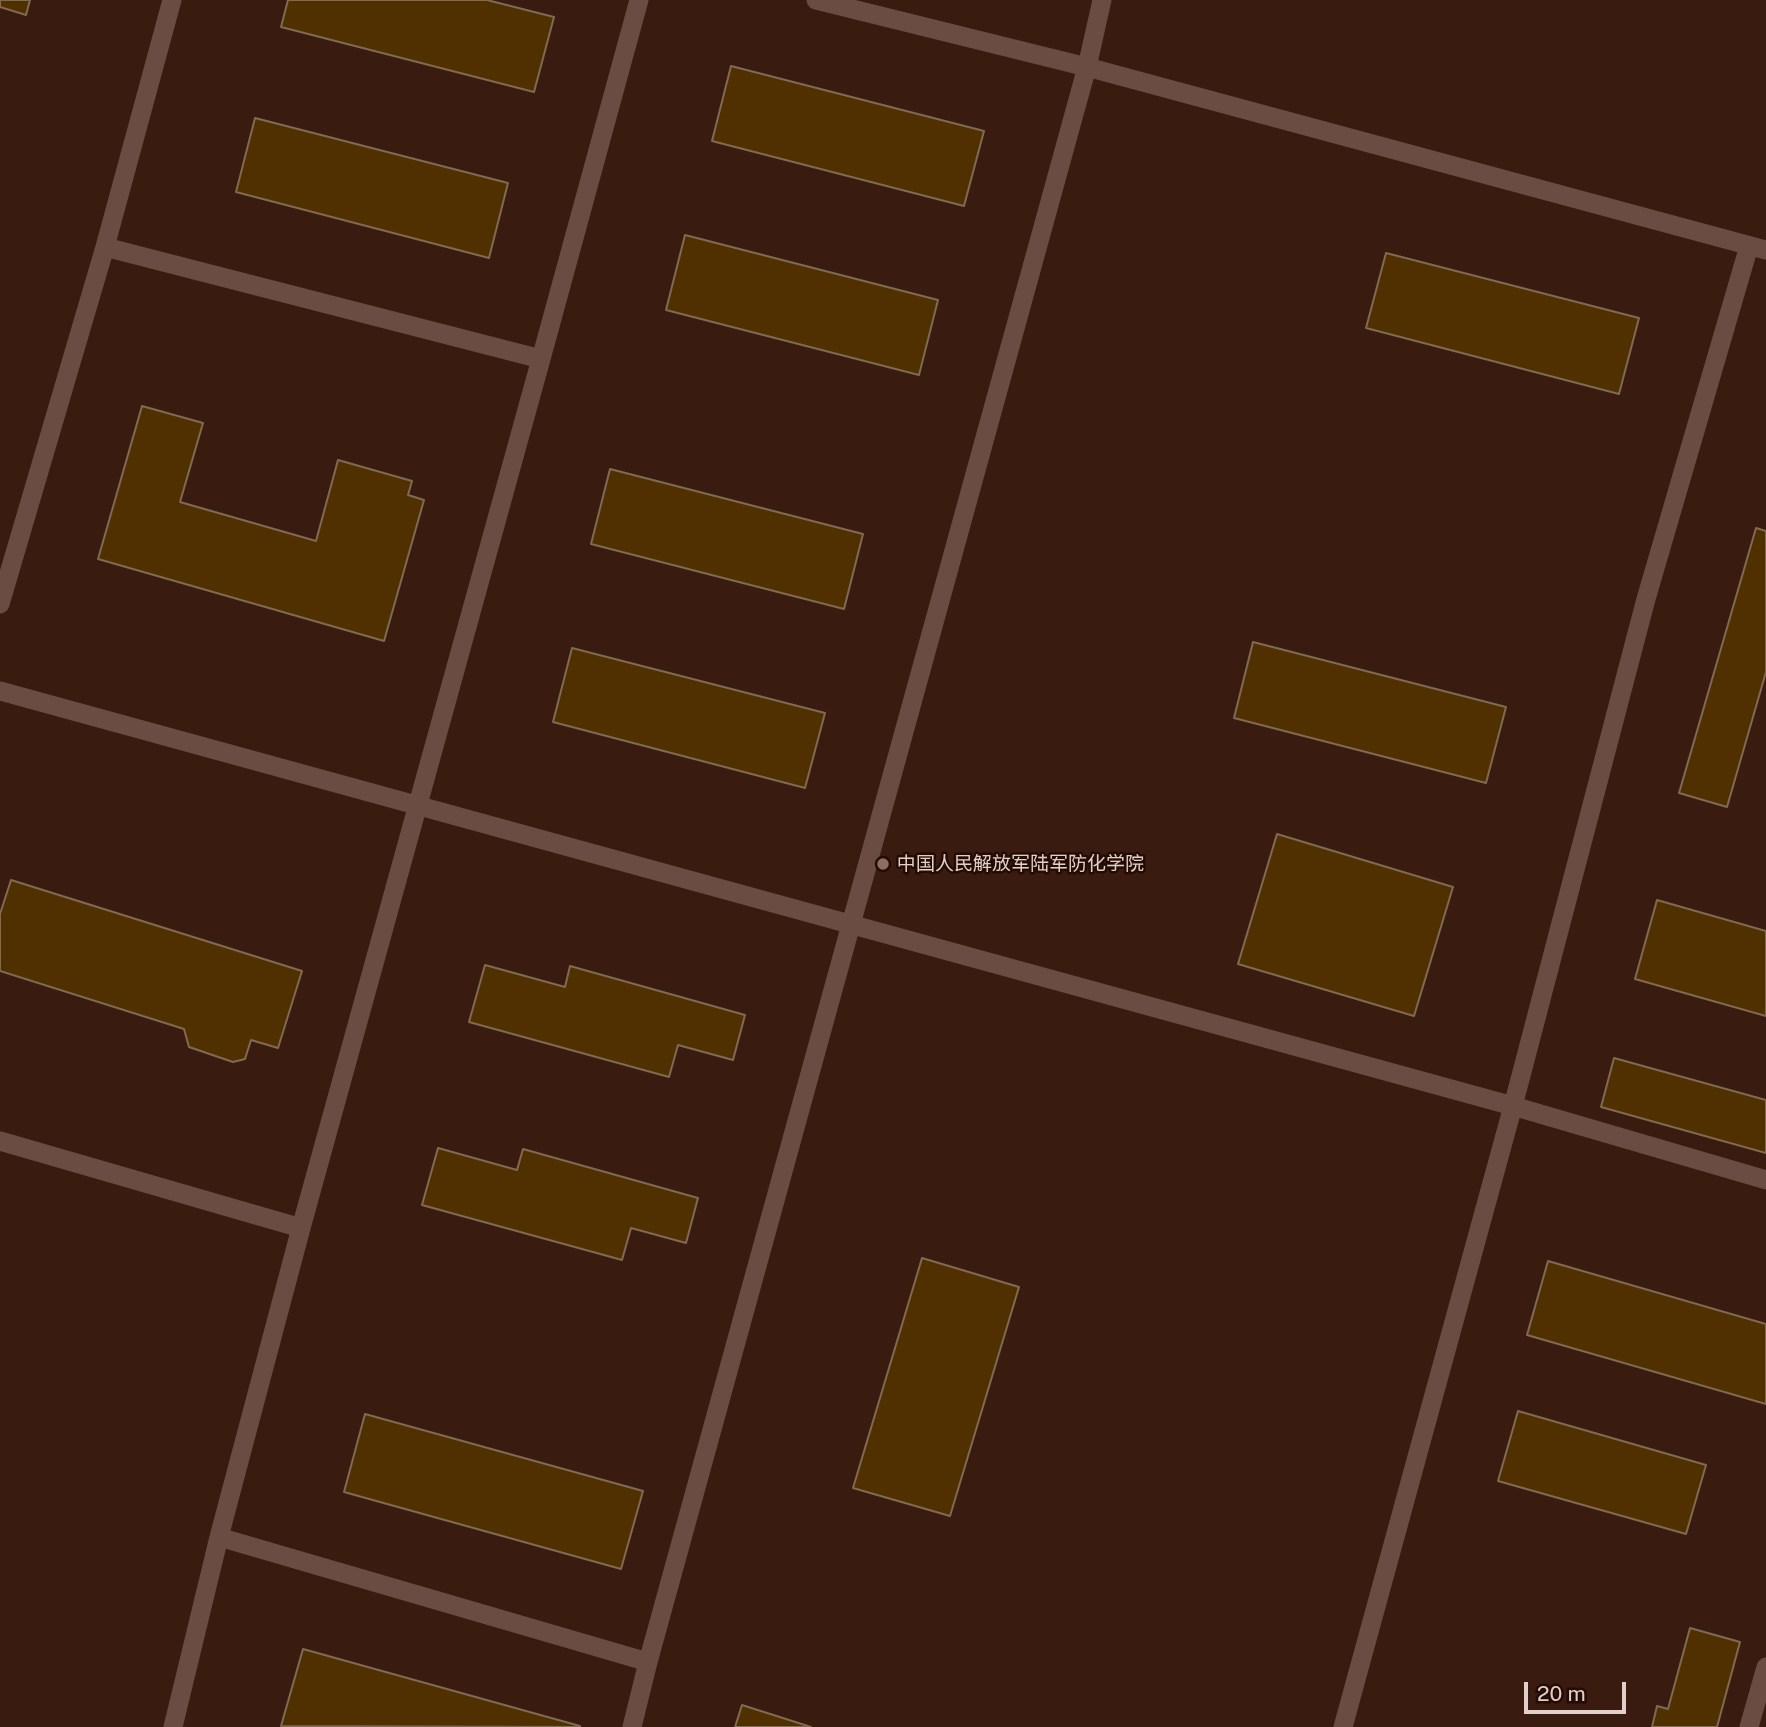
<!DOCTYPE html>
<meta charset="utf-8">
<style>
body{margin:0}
#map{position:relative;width:1766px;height:1727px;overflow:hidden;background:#2e160d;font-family:"Public Sans",sans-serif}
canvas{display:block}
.scale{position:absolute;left:1524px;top:1682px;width:102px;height:32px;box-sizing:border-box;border:4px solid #e1cfc9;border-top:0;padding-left:9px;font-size:21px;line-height:24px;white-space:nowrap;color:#e1cfc9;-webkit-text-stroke:5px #240c05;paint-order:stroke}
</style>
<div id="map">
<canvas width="1766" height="1727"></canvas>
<div class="scale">20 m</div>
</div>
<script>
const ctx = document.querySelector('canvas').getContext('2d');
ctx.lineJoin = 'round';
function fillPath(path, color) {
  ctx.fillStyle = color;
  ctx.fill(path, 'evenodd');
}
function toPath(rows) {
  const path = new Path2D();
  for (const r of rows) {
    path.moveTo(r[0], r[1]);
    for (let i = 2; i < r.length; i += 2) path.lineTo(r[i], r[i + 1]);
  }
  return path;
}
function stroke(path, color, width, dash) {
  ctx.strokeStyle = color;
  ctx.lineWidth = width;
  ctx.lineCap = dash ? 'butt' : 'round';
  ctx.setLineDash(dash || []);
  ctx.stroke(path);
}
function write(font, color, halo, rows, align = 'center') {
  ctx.font = font + ' "Public Sans","Noto Sans SC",sans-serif';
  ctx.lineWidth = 5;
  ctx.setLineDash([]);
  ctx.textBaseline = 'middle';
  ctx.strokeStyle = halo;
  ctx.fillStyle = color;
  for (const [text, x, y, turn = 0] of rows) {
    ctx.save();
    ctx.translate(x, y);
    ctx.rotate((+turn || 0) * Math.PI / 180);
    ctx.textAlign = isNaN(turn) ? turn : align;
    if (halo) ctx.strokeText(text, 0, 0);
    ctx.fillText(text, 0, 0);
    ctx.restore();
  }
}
fillPath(toPath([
 [0,0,1766,0,1766,1727,0,1727]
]), '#3a1b0f');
const building = toPath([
 [0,0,30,0,26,15,0,7,0,0],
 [288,0,487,0,554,17,534,92,281,27,288,0],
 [731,66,984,131,964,206,712,141,731,66],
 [255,118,508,183,489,258,236,192,255,118],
 [685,235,938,300,919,375,666,310,685,235],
 [1386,253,1639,318,1619,394,1366,328,1386,253],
 [142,406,203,423,180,502,316,541,338,460,412,481,408,495,424,500,384,641,98,559,142,406],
 [610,469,863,534,844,609,591,544,610,469],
 [1756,528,1766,531,1766,672,1727,807,1679,793,1756,528],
 [1253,642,1506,707,1486,783,1234,718,1253,642],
 [572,648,825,713,805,788,553,722,572,648],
 [1277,834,1453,887,1414,1016,1238,964,1277,834],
 [11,880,302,971,278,1048,251,1040,245,1059,233,1062,189,1047,184,1029,0,971,0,914,11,880],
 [1657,900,1766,931,1766,1016,1635,979,1657,900],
 [485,965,565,987,570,966,745,1015,733,1060,678,1045,669,1077,469,1022,485,965],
 [1614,1058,1766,1100,1766,1153,1601,1107,1614,1058],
 [438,1148,517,1170,523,1149,698,1198,686,1243,631,1228,622,1260,422,1205,438,1148],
 [922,1258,1019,1287,950,1516,853,1488,922,1258],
 [1548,1261,1766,1324,1766,1404,1527,1335,1548,1261],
 [1518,1411,1706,1465,1686,1534,1498,1481,1518,1411],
 [365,1414,643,1491,621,1569,344,1492,365,1414],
 [1690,1628,1740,1642,1717,1727,1652,1727,1657,1706,1668,1709,1690,1628],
 [303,1649,580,1726,580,1727,281,1726,303,1649],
 [742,1705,811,1727,735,1727,742,1705]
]);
fillPath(building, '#513000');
stroke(building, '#7f6a53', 2);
stroke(toPath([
 [105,247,541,359,639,0],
 [0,604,105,247,172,0],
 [0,691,1513,1106,1766,1180],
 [0,1141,301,1228],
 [219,1537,648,1662],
 [173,1727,219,1537,301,1228,541,359],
 [632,1727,648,1662,1087,67,1102,0],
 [1343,1727,1513,1106,1646,599,1749,246],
 [1749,1727,1766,1667]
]), '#6a4c42', 19);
stroke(toPath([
 [816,0,1087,67,1766,250]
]), '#6a4c42', 19);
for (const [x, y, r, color] of [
 [883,864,7,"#8d6e63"]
]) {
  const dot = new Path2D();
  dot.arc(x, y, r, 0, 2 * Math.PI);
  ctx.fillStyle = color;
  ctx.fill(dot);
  stroke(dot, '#240c05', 2.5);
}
write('19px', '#e1cfc9', '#240c05', [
 ["中国人民解放军陆军防化学院",897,864]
], 'left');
</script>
